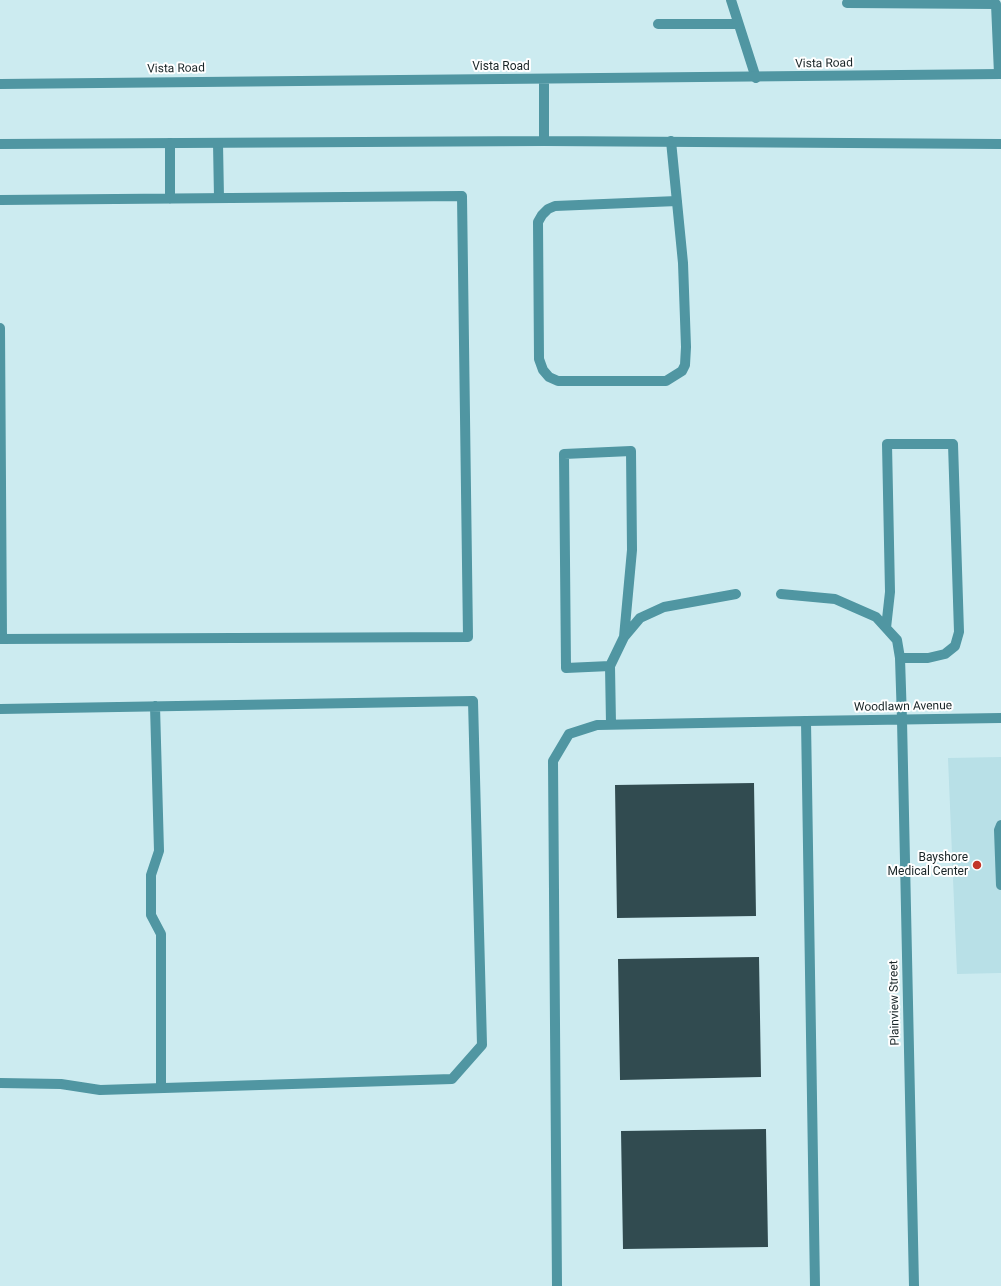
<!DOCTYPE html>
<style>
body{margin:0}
canvas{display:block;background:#ccebf0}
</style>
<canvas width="1001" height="1286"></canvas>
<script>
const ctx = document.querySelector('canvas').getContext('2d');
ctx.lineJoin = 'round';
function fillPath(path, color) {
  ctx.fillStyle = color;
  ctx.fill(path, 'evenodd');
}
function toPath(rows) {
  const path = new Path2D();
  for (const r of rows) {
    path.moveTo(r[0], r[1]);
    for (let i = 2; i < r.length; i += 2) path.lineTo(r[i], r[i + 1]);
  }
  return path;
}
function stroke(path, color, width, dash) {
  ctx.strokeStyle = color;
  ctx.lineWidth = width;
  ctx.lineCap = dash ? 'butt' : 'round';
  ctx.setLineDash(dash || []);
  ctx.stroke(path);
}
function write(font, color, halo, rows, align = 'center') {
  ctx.font = font + ' Roboto,sans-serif';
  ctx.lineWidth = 4;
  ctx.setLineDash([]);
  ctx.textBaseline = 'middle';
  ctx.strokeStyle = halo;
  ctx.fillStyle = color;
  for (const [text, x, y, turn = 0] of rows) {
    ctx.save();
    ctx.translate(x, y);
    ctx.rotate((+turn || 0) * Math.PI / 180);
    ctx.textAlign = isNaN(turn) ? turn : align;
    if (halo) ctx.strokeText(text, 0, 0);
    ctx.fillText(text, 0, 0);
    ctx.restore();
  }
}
fillPath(toPath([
 [1001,757,1001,973,957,974,948,758]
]), '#b8e0e7');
fillPath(toPath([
 [754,783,756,916,617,918,615,785],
 [759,957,761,1077,620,1080,618,959],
 [766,1129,768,1247,623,1249,621,1131]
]), '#314b50');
stroke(toPath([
 [731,0,756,78],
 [847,3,996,4,999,74],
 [658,24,737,24],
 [671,141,683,263,686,347,685,365,682,371,666,381,558,381,549,377,543,370,539,359,538,222,542,215,548,209,555,206,677,201],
 [170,143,170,199],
 [218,143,219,198],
 [0,200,462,196,468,637,0,639],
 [0,328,2,639],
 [781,594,835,599,876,617,886,628,897,640,900,658,902,720],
 [886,628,890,592,887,444,953,444,959,632,955,646,945,654,928,658,900,658],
 [610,666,566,668,564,454,631,451,632,550,624,637],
 [155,706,159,851,151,875,151,915,161,934,161,1088],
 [0,709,473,701,482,1045,452,1079,100,1090,61,1084,0,1083],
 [611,724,610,666,624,637,640,618,664,607,736,594],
 [1001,825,999,830,1001,885],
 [557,1286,553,761,569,734,597,725,806,721,815,1286]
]), '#5096a2', 10);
stroke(toPath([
 [902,720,914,1286],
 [806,721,1001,718]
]), '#5096a2', 10);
stroke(toPath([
 [544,80,544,141],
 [0,84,1001,74],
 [0,144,544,141,1001,144]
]), '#5096a2', 10);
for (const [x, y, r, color] of [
 [977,865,5,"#c23528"]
]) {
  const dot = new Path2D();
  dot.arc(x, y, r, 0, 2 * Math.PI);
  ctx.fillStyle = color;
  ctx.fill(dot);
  stroke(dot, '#fff', 1.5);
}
write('12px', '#192527', '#fff', [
 ["Vista Road",824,64,-1],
 ["Vista Road",501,67],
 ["Vista Road",176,69,-1],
 ["Woodlawn Avenue",903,707,-1],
 ["Plainview Street",895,1003,-91]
]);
write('12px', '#192527', '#fff', [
 ["Bayshore",968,858],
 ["Medical Center",968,872]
], 'right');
</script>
